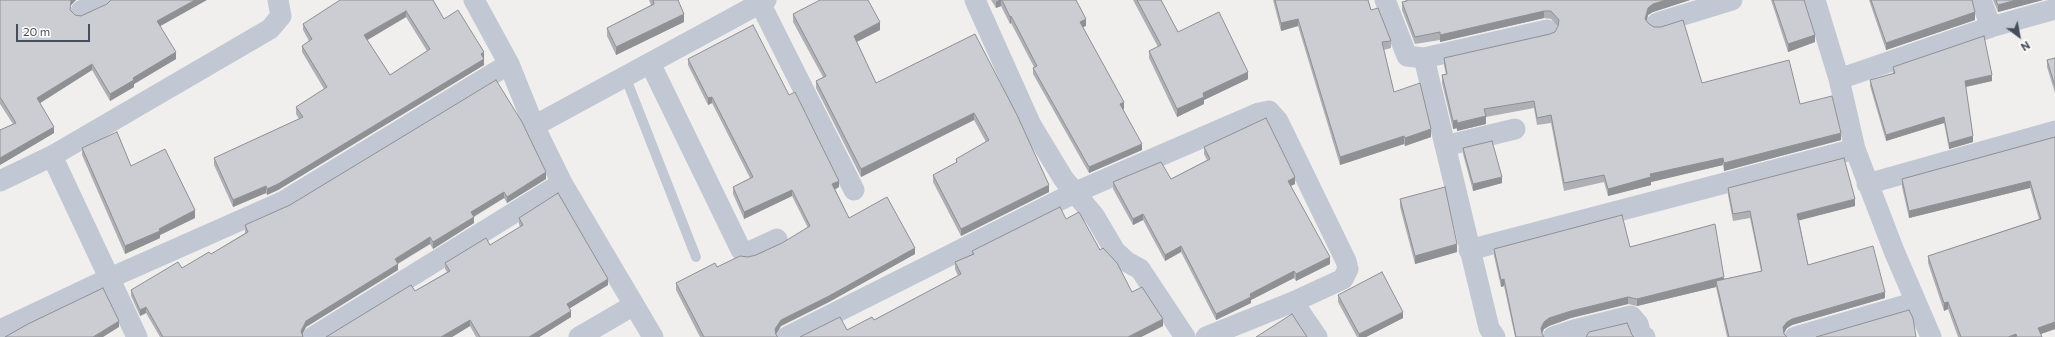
<!DOCTYPE html>
<style>
body{margin:0}
#map{position:relative;width:2055px;height:337px;overflow:hidden;background:#f1efee;font-family:Commissioner,sans-serif}
canvas{display:block}
.north{position:absolute;left:1999px;top:16px;width:40px;height:40px;-webkit-text-stroke:3px #fff;paint-order:stroke;rotate:148deg;font-size:11px;font-weight:700;line-height:16px;text-align:center;color:#474e5b}
.north::after{content:'';display:block;margin:auto;width:14px;height:18px;background:#474e5b;clip-path:polygon(50% 0,100% 100%,50% 72%,0 100%)}
.scale{position:absolute;left:16px;top:24px;width:74px;height:18px;box-sizing:border-box;border:2px solid #474e5b;border-top:0;padding-left:5px;font-size:12px;line-height:14px;white-space:nowrap;color:#474e5b;-webkit-text-stroke:3px #fff;paint-order:stroke}
</style>
<div id="map">
<canvas width="2055" height="337"></canvas>
<div class="north">N</div>
<div class="scale">20 m</div>
</div>
<script>
const ctx = document.querySelector('canvas').getContext('2d');
ctx.lineJoin = 'round';
function toPath(rows) {
  const path = new Path2D();
  for (const r of rows) {
    path.moveTo(r[0], r[1]);
    for (let i = 2; i < r.length; i += 2) path.lineTo(r[i], r[i + 1]);
  }
  return path;
}
function stroke(path, color, width, dash) {
  ctx.strokeStyle = color;
  ctx.lineWidth = width;
  ctx.lineCap = dash ? 'butt' : 'round';
  ctx.setLineDash(dash || []);
  ctx.stroke(path);
}
function fillPath(path, color) {
  ctx.fillStyle = color;
  ctx.fill(path, 'evenodd');
}
stroke(toPath([
 [625,76,696,257]
]), '#c2c8d3', 10);
stroke(toPath([
 [474,0,509,64,534,126,766,0],
 [975,0,1031,125,1063,178,1095,217,1115,251,1127,262,1140,269,1185,337],
 [1385,0,1407,56,1424,58,1489,328,1495,337],
 [1815,0,1839,79,1855,149,1894,251,1931,337],
 [1981,0,1991,27],
 [760,3,854,190],
 [81,11,101,0],
 [1657,23,1732,0],
 [1424,58,1547,30],
 [650,63,741,250,746,252,751,251,777,239],
 [1839,79,1991,27,2055,9],
 [534,126,562,183,653,337],
 [1445,146,1515,129],
 [52,156,137,337],
 [0,181,52,156,270,29,281,16,278,0],
 [1867,184,2055,131],
 [1469,250,1855,149],
 [0,330,110,278,284,201,509,64],
 [1574,330,1631,316,1638,324,1641,335,1645,337],
 [313,337,562,183],
 [579,337,634,305],
 [787,337,1076,192,1259,113,1269,111,1278,121,1346,261,1348,269,1343,279,1293,302],
 [1206,337,1293,302,1317,337],
 [1553,337,1574,330,1577,337],
 [1795,337,1916,302]
]), '#c2c8d3', 21);
fillPath(toPath([
 [0,0,76,0,71,5,70,10,75,15,81,16,160,26,176,59,134,84,134,87,110,101,92,70,40,103,54,133,0,165,0,130,13,124,0,104],
 [433,0,444,19,484,52,484,65,278,190,267,195,266,193,233,207,214,165,214,158,299,119,296,114,296,107,324,89,302,52,302,46,309,41,303,30,303,24],
 [406,17,427,51,390,75,367,40],
 [649,0,678,0,684,22,616,55,607,36,607,28,651,5],
 [991,0,1076,0,1086,26,1083,27,1124,109,1123,109,1142,150,1089,173,1033,74,1033,68,1034,67,1011,23,1010,24,1001,6,996,8],
 [1133,0,1161,0,1178,32,1248,79,1204,100,1204,104,1177,117,1149,58,1149,51,1158,47],
 [1273,0,1368,0,1371,10,1391,41,1391,48,1384,50,1394,92,1431,137,1405,146,1404,144,1340,165,1298,26,1281,31],
 [1405,0,1690,0,1653,12,1648,15,1647,21,1649,24,1702,83,1800,104,1841,140,1724,171,1723,165,1651,182,1651,185,1608,196,1604,182,1564,191,1551,123,1537,125,1534,108,1486,117,1486,124,1457,131,1457,128,1453,129,1442,83,1442,75,1446,74,1444,66,1444,58,1550,34,1555,32,1558,27,1551,19,1544,18,1440,42,1440,40,1415,44,1402,10,1402,2,1406,1],
 [1771,0,1804,0,1815,42,1788,52],
 [1869,0,1972,0,1975,20,1886,50],
 [1993,0,2043,0,1998,12],
 [793,14,880,30,857,42,876,83,975,34,1049,192,961,236,933,182,933,175,956,163,956,159,986,142,974,120,861,177,816,88,816,81,823,77,793,22],
 [2055,58,2055,93,2047,67,2047,60],
 [688,59,789,95,839,187,835,189,849,218,915,254,829,302,781,326,776,335,778,337,700,337,676,290,676,283,717,267,748,257,756,255,782,243,808,228,792,196,744,219,733,194,733,187,750,178,712,103,708,105,688,65],
 [1893,67,1992,81,1966,87,1973,142,1949,149,1944,123,1886,141,1870,86,1870,80,1893,73],
 [2055,137,2055,329,2041,334,2042,337,1958,337,1948,309,1944,311,1928,263,1928,256,2039,219,2030,188,1909,218,1902,187,1902,179],
 [1204,147,1295,184,1291,186,1330,264,1296,281,1294,278,1251,300,1251,303,1216,320,1181,252,1165,261,1143,220,1133,225,1113,189,1113,182,1171,179,1207,160,1204,154],
 [82,148,131,166,195,218,160,235,160,238,125,254,82,155],
 [1463,148,1502,183,1473,191,1463,154],
 [546,179,507,203,504,198,474,217,474,223,433,249,430,244,398,264,398,270,306,327,302,335,303,337,160,337,146,313,140,316,131,296,131,290,182,268,211,254,245,233,245,225],
 [1728,188,1855,206,1799,220,1808,265,1885,298,1792,325,1787,328,1784,334,1787,337,1727,337,1716,287,1637,306,1628,304,1571,318,1549,326,1544,329,1542,334,1544,337,1515,337,1504,286,1501,287,1494,256,1494,249,1630,247,1724,279,1761,271,1750,218,1733,221,1728,195],
 [1400,199,1457,252,1415,264,1400,207],
 [519,218,608,285,570,308,571,317,539,337,476,337,470,326,452,337,326,337,415,291,447,272,445,269,445,263,490,245,520,227,519,224],
 [1066,219,1100,250,1132,292,1163,326,1141,337,800,337,847,330,874,320,958,276,955,269,955,262,972,254,972,251],
 [1338,295,1403,318,1366,337,1357,337,1338,302]
]), '#afb0b5');
fillPath(toPath([
 [71,0,76,0,71,5],
 [195,0,207,0,157,28,157,21],
 [999,0,1001,0,1001,6,996,8,996,2],
 [1666,0,1690,0,1653,12,1648,15,1645,26,1645,19,1648,8,1653,4],
 [2016,0,2043,0,1998,12,1998,5],
 [406,11,406,17,364,42,364,35],
 [1544,11,1544,18,1440,42,1440,35],
 [1975,12,1975,20,1886,50,1886,43],
 [684,14,684,22,616,55,616,47],
 [1011,16,1011,23,1010,24,1010,17],
 [1086,19,1086,26,1080,28,1080,22],
 [1298,19,1298,26,1281,31,1281,23],
 [880,22,880,30,854,43,854,36],
 [1815,35,1815,42,1788,52,1788,44],
 [176,52,176,59,134,84,134,87,110,101,110,94,133,78],
 [484,52,484,59,481,54],
 [484,59,484,65,278,190,267,195,267,189],
 [92,64,92,70,37,105,37,98],
 [1248,72,1248,79,1204,100,1204,104,1177,117,1177,109,1203,93],
 [1992,75,1992,81,1965,87,1965,81],
 [712,97,712,103,708,105,708,98],
 [1124,102,1124,109,1120,111,1120,104],
 [974,113,974,120,861,177,861,169],
 [1486,116,1486,124,1457,131,1457,123],
 [1944,117,1944,123,1886,141,1886,135],
 [1457,120,1457,128,1453,129,1453,121],
 [54,127,54,133,0,165,0,158],
 [1431,129,1431,137,1405,146,1405,138],
 [1841,133,1841,140,1724,171,1724,163],
 [1404,136,1404,144,1340,165,1340,157],
 [1973,136,1973,142,1949,149,1949,143],
 [1142,144,1142,150,1089,173,1089,167],
 [1723,158,1723,165,1651,182,1651,185,1608,196,1608,189,1650,174],
 [546,172,546,179,507,203,507,197],
 [1295,177,1295,184,1288,187,1288,181],
 [1502,177,1502,183,1473,191,1473,184],
 [839,181,839,187,832,191,832,184],
 [2030,181,2030,188,1909,218,1909,211],
 [1049,185,1049,192,961,236,961,229],
 [266,186,266,193,233,207,233,200],
 [792,190,792,196,744,219,744,212],
 [504,192,504,198,471,218,471,212],
 [1855,199,1855,206,1797,221,1797,214],
 [195,210,195,218,160,235,160,238,125,254,125,246],
 [1143,214,1143,220,1133,225,1133,219],
 [474,217,474,223,433,249,433,242],
 [430,237,430,244,395,265,395,259],
 [1457,244,1457,252,1415,264,1415,256],
 [1181,246,1181,252,1165,261,1165,255],
 [915,248,915,254,829,302,781,326,775,336,775,329,781,320],
 [1330,257,1330,264,1296,281,1296,274],
 [398,264,398,270,306,327,301,337,301,331,306,321],
 [1294,271,1294,278,1251,300,1251,303,1216,320,1216,314,1250,294],
 [1724,277,1724,285,1716,281,1716,287,1637,306,1637,299],
 [608,279,608,285,567,310,567,304],
 [1504,279,1504,286,1501,287,1501,280],
 [1885,292,1885,298,1792,325,1787,328,1783,334,1783,327,1787,322,1792,319],
 [1628,297,1628,304,1571,318,1549,326,1544,329,1541,335,1541,328,1544,322,1549,318,1571,311],
 [1948,302,1948,309,1944,311,1944,303],
 [146,307,146,313,140,316,140,310],
 [571,311,571,317,539,337,529,337],
 [1403,312,1403,318,1366,337,1359,337,1359,334],
 [1163,319,1163,326,1141,337,1128,337],
 [470,320,470,326,452,337,441,337],
 [119,321,119,327,103,337,93,337],
 [2055,322,2055,329,2038,335,2038,328],
 [2016,334,2016,337,2008,337]
]), '#8e9094');
const building = toPath([
 [0,0,71,0,70,10,75,15,81,16,107,4,111,0,195,0,157,21,176,52,133,78,134,80,110,94,92,64,37,98,54,127,0,158,0,130,16,123,0,97,0,0],
 [340,0,433,0,444,19,458,10,484,52,481,54,484,59,278,184,267,189,266,186,233,200,214,158,303,117,296,107,327,87,302,46,312,39,303,24,340,0],
 [406,11,430,49,390,75,364,35,406,11],
 [653,0,678,0,684,14,616,47,607,28,654,4,653,0],
 [820,0,868,0,880,22,854,36,876,83,975,34,1017,115,1049,185,961,229,933,175,957,162,956,159,989,140,974,113,861,169,816,81,826,76,793,14,820,0],
 [1002,0,1076,0,1086,19,1080,22,1124,102,1120,104,1142,144,1089,167,1033,68,1037,66,1011,16,1010,17,1002,0],
 [1137,0,1161,0,1178,32,1219,12,1248,72,1203,93,1204,97,1177,109,1149,51,1161,45,1137,0],
 [1275,0,1368,0,1371,10,1378,8,1391,41,1382,42,1394,92,1420,83,1431,129,1405,138,1404,136,1340,157,1298,19,1281,23,1275,0],
 [1407,0,1666,0,1653,4,1648,8,1645,19,1649,24,1654,27,1661,27,1683,20,1702,83,1789,60,1800,104,1832,96,1841,133,1724,163,1723,158,1650,174,1651,177,1608,189,1604,175,1564,183,1551,115,1537,118,1534,101,1484,109,1486,116,1457,123,1457,120,1453,121,1442,75,1447,74,1444,58,1550,34,1555,32,1558,26,1559,20,1551,11,1544,11,1440,35,1440,32,1415,37,1402,2,1407,1,1407,0],
 [1773,0,1804,0,1815,35,1788,44,1773,0],
 [1871,0,1972,0,1975,12,1886,43,1871,0],
 [1996,0,2016,0,1998,5,1996,0],
 [753,25,789,95,795,92,839,181,832,184,849,218,887,197,915,248,829,296,781,320,775,329,776,335,778,337,704,337,676,283,715,263,717,267,740,256,748,257,756,255,782,243,810,226,792,190,744,212,733,187,753,177,712,97,708,98,688,59,753,25],
 [1984,36,1992,75,1965,81,1973,136,1949,143,1944,117,1886,135,1870,80,1895,73,1893,67,1984,36],
 [2055,58,2055,86,2047,60,2055,58],
 [496,80,522,122,546,172,507,197,504,192,471,212,474,217,433,242,430,237,395,259,398,264,306,321,301,331,303,337,163,337,146,307,140,310,131,290,178,262,182,268,209,252,211,254,248,232,245,225,290,205,496,80],
 [1266,118,1295,177,1288,181,1330,257,1296,274,1294,271,1250,294,1251,297,1216,314,1181,246,1165,255,1143,214,1133,219,1113,182,1161,162,1171,179,1210,159,1204,147,1266,118],
 [117,132,131,166,165,149,195,210,159,229,160,231,125,246,82,148,117,132],
 [2055,137,2055,322,2038,328,2042,337,2017,337,2016,334,2008,337,1961,337,1948,302,1944,303,1928,256,2041,219,2030,181,1909,211,1902,179,2055,137],
 [1492,141,1502,177,1473,184,1463,148,1492,141],
 [1844,158,1855,199,1797,214,1808,265,1873,246,1885,292,1792,319,1787,322,1783,327,1784,334,1787,337,1729,337,1716,281,1762,271,1750,211,1733,214,1728,188,1844,158],
 [1445,187,1457,244,1415,256,1400,199,1445,187],
 [558,193,608,279,567,304,571,311,529,337,480,337,470,320,441,337,326,337,411,285,415,291,450,271,445,263,486,238,490,245,523,225,519,218,558,193],
 [1060,207,1066,219,1079,212,1100,250,1103,248,1117,263,1132,292,1142,287,1163,319,1128,337,800,337,840,317,847,330,872,317,874,320,961,274,955,262,974,254,972,251,1060,207],
 [1622,215,1630,247,1715,224,1724,277,1637,299,1628,297,1571,311,1549,318,1544,322,1541,328,1542,334,1544,337,1516,337,1504,279,1501,280,1494,249,1622,215],
 [1382,272,1403,312,1359,334,1338,295,1382,272],
 [103,288,119,321,93,337,5,337,28,324,103,288],
 [1909,310,1913,318,1916,337,1816,337,1909,310],
 [1292,314,1307,337,1256,337,1292,314],
 [1627,323,1632,335,1634,337,1586,337,1589,332,1627,323]
]);
fillPath(building, '#cbcdd3');
stroke(building, '#8e9094', 1);
</script>
